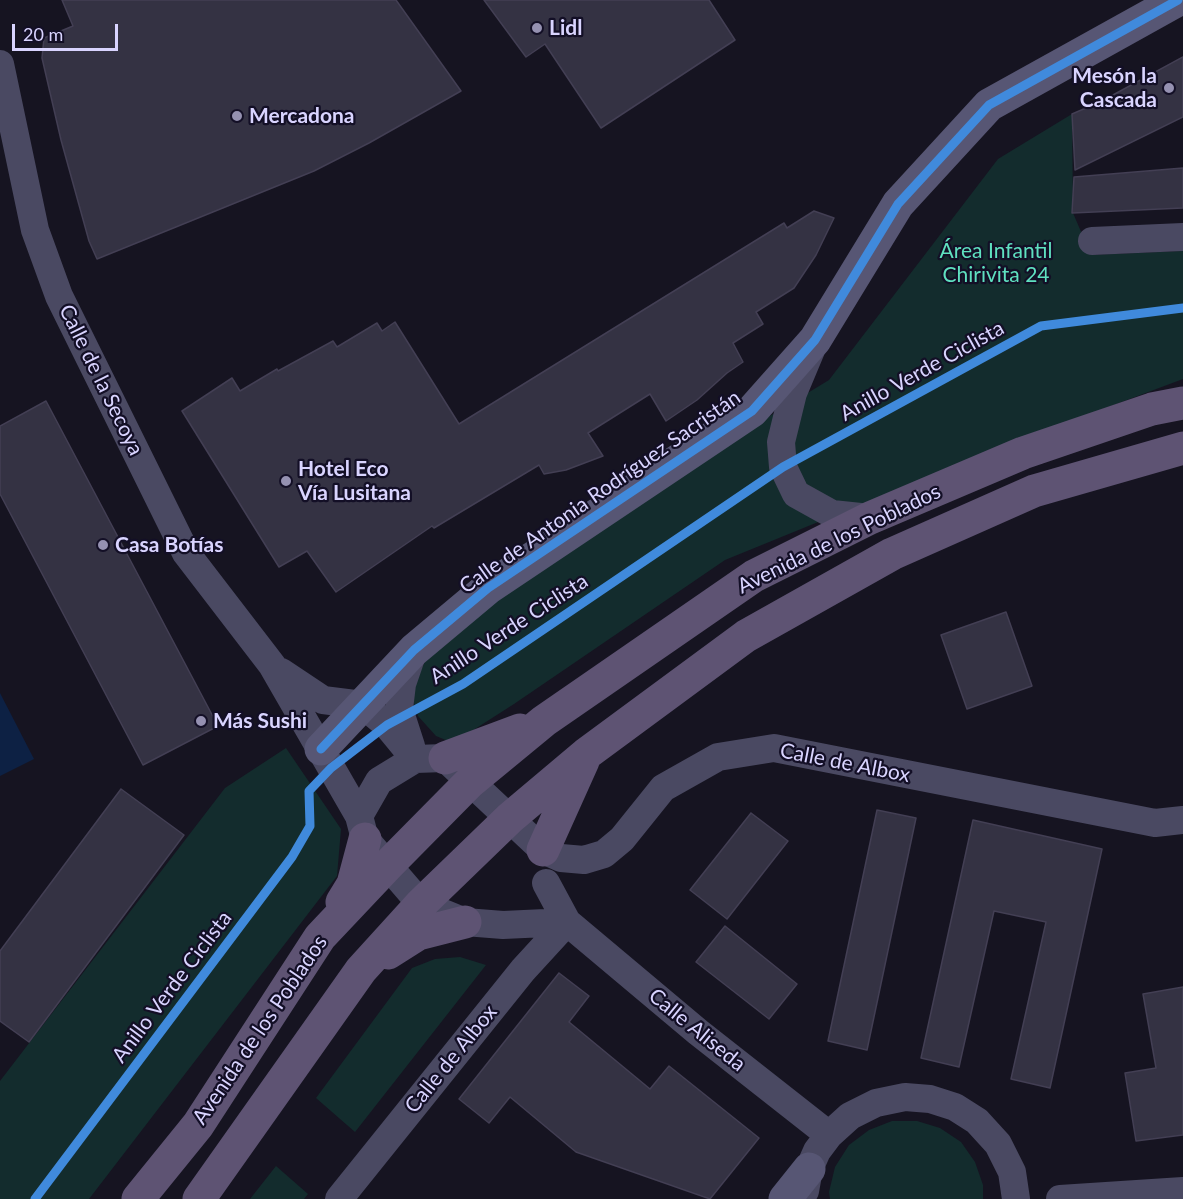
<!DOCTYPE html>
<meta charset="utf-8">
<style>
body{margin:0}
#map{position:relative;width:1183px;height:1199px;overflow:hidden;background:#161421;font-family:Lato,sans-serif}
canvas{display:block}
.scale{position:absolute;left:12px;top:24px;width:106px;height:27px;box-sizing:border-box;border:3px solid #d9d4ff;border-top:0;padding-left:8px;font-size:18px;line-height:21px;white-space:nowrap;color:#d9d4ff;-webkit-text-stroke:4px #130f26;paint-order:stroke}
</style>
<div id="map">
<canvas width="1183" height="1199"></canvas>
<div class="scale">20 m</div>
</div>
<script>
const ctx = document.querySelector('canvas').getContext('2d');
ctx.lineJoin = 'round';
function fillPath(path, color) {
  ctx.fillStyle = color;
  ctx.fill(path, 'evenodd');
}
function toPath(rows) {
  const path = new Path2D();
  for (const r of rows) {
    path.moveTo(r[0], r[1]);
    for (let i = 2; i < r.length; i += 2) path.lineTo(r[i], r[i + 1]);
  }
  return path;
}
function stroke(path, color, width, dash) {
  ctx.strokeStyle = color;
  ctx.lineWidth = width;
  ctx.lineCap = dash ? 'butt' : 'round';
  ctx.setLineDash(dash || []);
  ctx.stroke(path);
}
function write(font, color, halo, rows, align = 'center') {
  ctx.font = font + ' Lato,sans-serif';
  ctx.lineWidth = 4.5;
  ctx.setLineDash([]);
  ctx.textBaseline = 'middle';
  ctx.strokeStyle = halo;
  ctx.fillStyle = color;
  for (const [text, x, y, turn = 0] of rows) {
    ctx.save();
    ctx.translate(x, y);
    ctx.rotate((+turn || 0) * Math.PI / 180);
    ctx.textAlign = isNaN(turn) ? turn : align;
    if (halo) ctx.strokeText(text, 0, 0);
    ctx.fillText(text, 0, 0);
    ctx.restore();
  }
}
fillPath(toPath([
 [1072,114,1073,213,1091,255,1183,251,1183,379,1007,445,725,560,514,704,453,743,436,736,418,716,410,690,425,662,506,593,709,453,829,380,998,159],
 [286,748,341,829,337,876,89,1199,0,1199,0,1081,225,788],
 [460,957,486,965,355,1132,316,1098,412,968,435,959],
 [892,1121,917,1121,940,1128,961,1142,975,1162,983,1185,983,1199,830,1199,829,1192,835,1167,849,1145,869,1130],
 [276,1166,308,1194,304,1199,250,1199]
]), '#132c2d');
fillPath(toPath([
 [0,693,34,759,0,776]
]), '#0d2144');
const building = toPath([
 [62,0,396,0,461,91,369,143,314,171,97,259,89,241,61,140,42,58,44,38,73,26,62,0],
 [484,0,709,0,735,40,601,128,545,44,526,57,484,0],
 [1183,57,1183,117,1075,170,1072,114,1100,102,1183,57],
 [1183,168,1183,208,1072,213,1074,177,1183,168],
 [814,211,834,218,816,255,794,288,756,312,763,324,733,343,743,362,727,373,697,400,666,421,650,394,588,433,603,456,566,470,544,474,539,465,434,528,432,526,336,592,307,551,279,567,182,411,232,378,240,391,277,369,278,371,333,341,337,347,377,323,382,331,395,322,459,424,784,223,787,228,814,211],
 [46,401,218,726,143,765,0,494,0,426,46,401],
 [1006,612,1032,686,967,709,941,635,1006,612],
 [121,789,184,835,29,1042,0,1021,0,951,121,789],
 [877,810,916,818,867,1050,828,1041,877,810],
 [751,813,788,841,727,919,690,890,751,813],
 [973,820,1102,849,1050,1088,1011,1079,1046,922,994,911,959,1067,921,1058,973,820],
 [725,926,797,984,769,1019,696,962,725,926],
 [559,973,589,996,569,1022,650,1089,669,1066,759,1138,710,1199,576,1152,510,1097,489,1123,459,1099,559,973],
 [1183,987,1183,1135,1136,1141,1125,1073,1156,1068,1143,994,1183,987]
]);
fillPath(building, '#343243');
stroke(building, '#433f54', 1.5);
stroke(toPath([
 [0,64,35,230,59,296,186,553,272,665,359,816,365,839,421,904,465,922,503,925,567,922],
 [1092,241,1183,237],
 [811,350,793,393,781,442,783,467,796,494,832,514,870,518],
 [281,672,323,700,363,705,387,725,415,759],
 [411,746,399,709,402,684,413,652],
 [359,816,379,781,415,759,445,758,543,850,561,858,584,860,604,854,622,839,663,788,718,757,774,748,1155,823,1183,820],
 [546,883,567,922,698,1032,829,1135],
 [805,1191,809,1169,817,1151,829,1135,850,1116,876,1103,905,1097,930,1099,955,1107,977,1121,998,1144,1012,1172,1016,1199],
 [339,1199,523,970,567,922],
 [1060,1199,1183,1191]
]), '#4a4962', 28);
stroke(toPath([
 [321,749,414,650,488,588,752,411,815,340,898,204,989,105,1178,0],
 [785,1199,809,1169]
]), '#575674', 33);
stroke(toPath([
 [445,758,520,730],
 [543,850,583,761],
 [342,902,353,884,365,839],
 [388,953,418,934,465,922],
 [138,1199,198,1125,320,937,388,865,470,782,544,721,754,576,870,518,1023,453,1152,409,1183,403],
 [199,1199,361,970,421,904,510,818,586,754,746,636,892,554,1034,491,1183,448]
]), '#5e5373', 33);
stroke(toPath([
 [321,749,414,650,488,588,752,411,815,340,898,204,989,105,1178,0],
 [35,1199,292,857,310,826,309,791,331,768,387,725,463,684,783,467,1041,326,1183,308]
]), '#408adc', 9);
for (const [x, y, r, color] of [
 [537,28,6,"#9591b1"],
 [1169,88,6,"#9591b1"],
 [237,116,6,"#9591b1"],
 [286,481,6,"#9591b1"],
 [103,545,6,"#9591b1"],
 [201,721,6,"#9591b1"]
]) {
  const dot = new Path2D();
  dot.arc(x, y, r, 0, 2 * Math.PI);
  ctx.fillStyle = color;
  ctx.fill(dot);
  stroke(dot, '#130f26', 2);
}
write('bold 21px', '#d9d4ff', '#130f26', [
 ["Lidl",549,28],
 ["Mesón la",1157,76,"right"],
 ["Cascada",1157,100,"right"],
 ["Mercadona",249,116],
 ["Hotel Eco",298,469],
 ["Vía Lusitana",298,493],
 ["Casa Botías",115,545],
 ["Más Sushi",213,721]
], 'left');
write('21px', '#5fe0c0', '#130f26', [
 ["Área Infantil",996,251],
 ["Chirivita 24",996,275]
]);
write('21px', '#d9d4ff', '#130f26', [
 ["Anillo Verde Ciclista",922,371,-29],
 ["Calle de la Secoya",101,380,64],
 ["Calle de Antonia Rodríguez Sacristán",600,492,-35],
 ["Avenida de los Poblados",839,539,-26],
 ["Anillo Verde Ciclista",509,629,-33],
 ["Calle de Albox",845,763,11],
 ["Anillo Verde Ciclista",172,987,-53],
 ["Avenida de los Poblados",260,1030,-56],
 ["Calle Aliseda",697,1030,39],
 ["Calle de Albox",451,1059,-51]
]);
</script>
